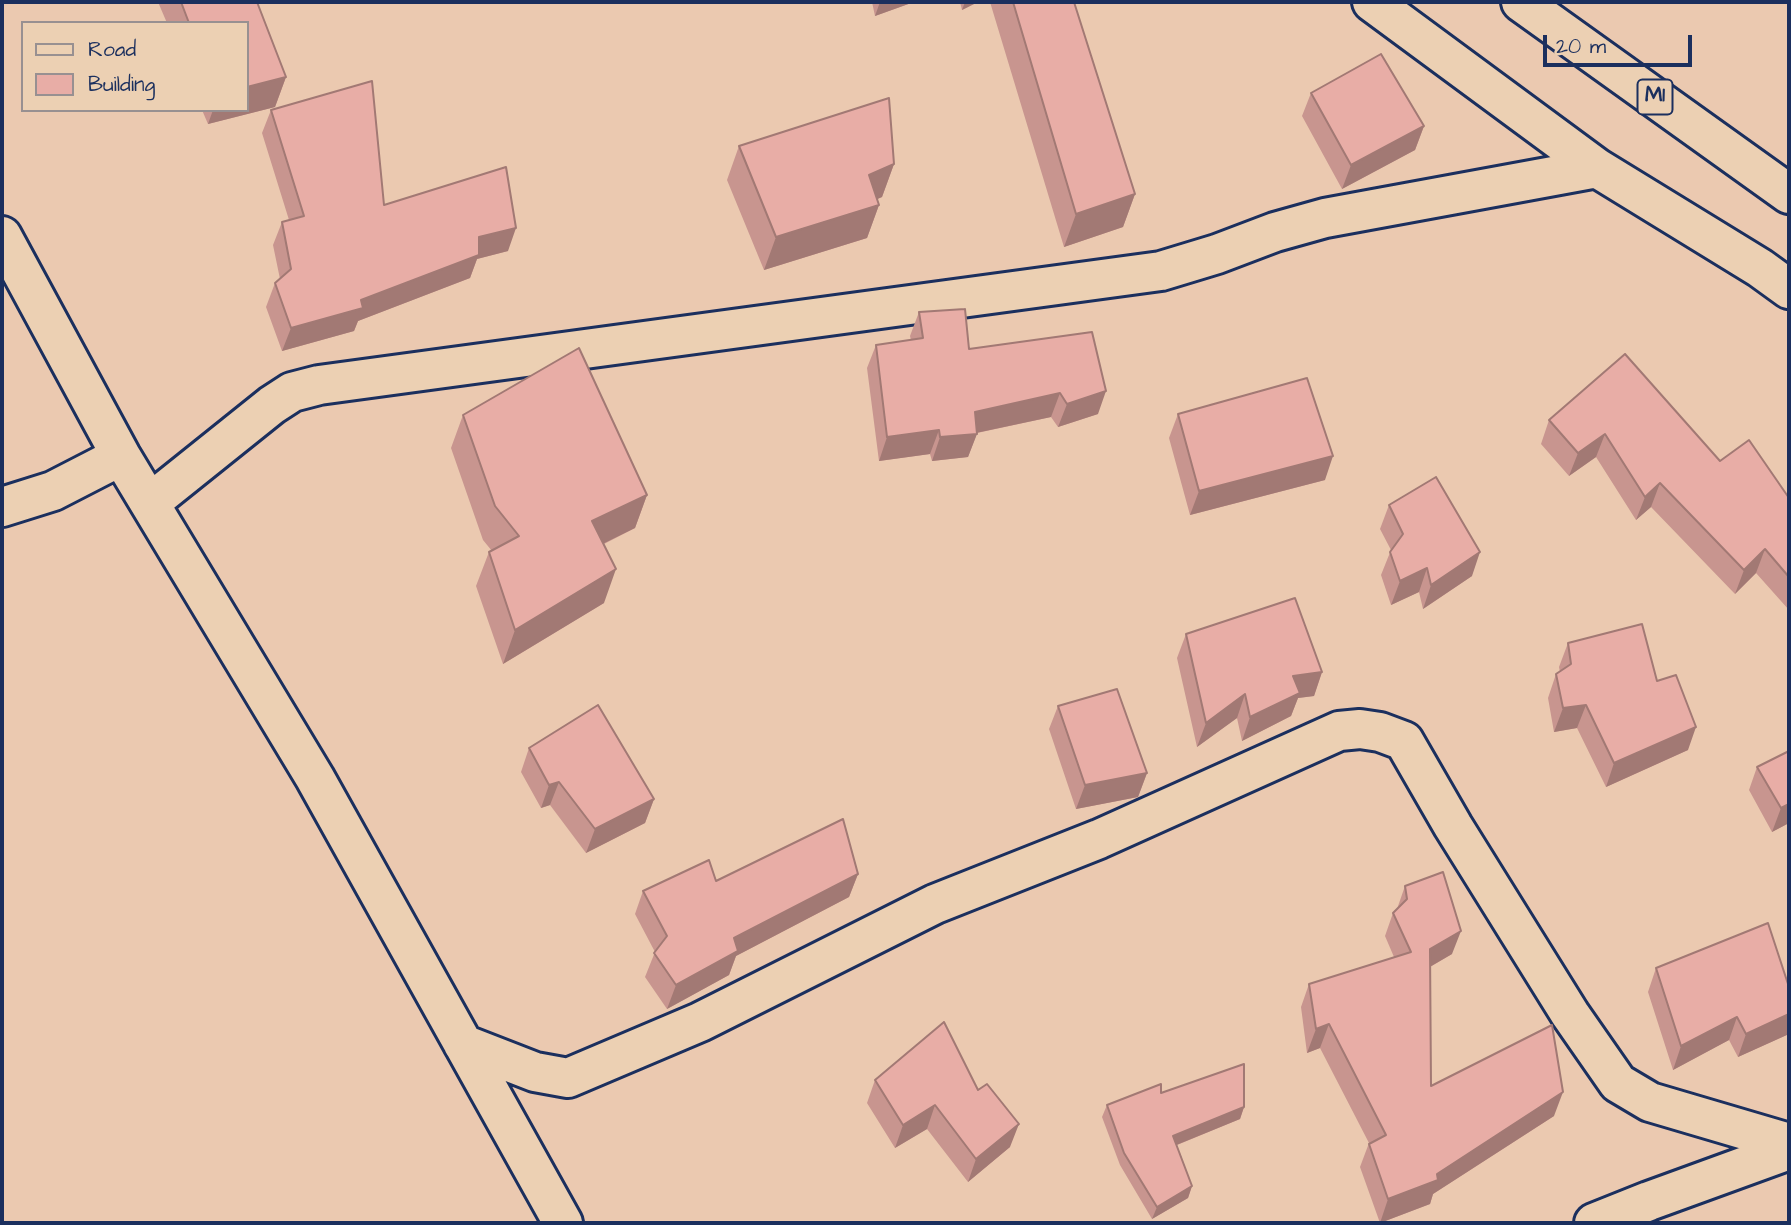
<!DOCTYPE html>
<style>
body{margin:0}
#map{position:relative;width:1791px;height:1225px;overflow:hidden;background:#ebc9b0;font-family:"Architects Daughter",sans-serif}
canvas{display:block}
.frame{position:absolute;inset:0;border:4px solid #1b2f5e;pointer-events:none}
.legend{position:absolute;left:21px;top:21px;width:228px;height:91px;box-sizing:border-box;background:#ecd0b3;border:2px solid #989091;margin:0;padding:9px 12px;list-style:none;font-size:21px;color:#1b2f5e}
.legend li{display:flex;align-items:center;gap:14px;height:35px}
.legend b{width:35px;border:2px solid #989091}
.scale{position:absolute;left:1543px;top:35px;width:149px;height:32px;box-sizing:border-box;border:4px solid #1b2f5e;border-top:0;padding-left:9px;font-size:21px;line-height:24px;white-space:nowrap;color:#1b2f5e;-webkit-text-stroke:5px #ecd0b3;paint-order:stroke}
</style>
<div id="map">
<canvas width="1791" height="1225"></canvas>
<div class="frame"></div>
<ul class="legend">
<li><b style="height:9px;background:#ecd0b3"></b>Road</li>
<li><b style="height:19px;background:#e8ada6"></b>Building</li>
</ul>
<div class="scale">20 m</div>
</div>
<script>
const ctx = document.querySelector('canvas').getContext('2d');
ctx.lineJoin = 'round';
function toPath(rows) {
  const path = new Path2D();
  for (const r of rows) {
    path.moveTo(r[0], r[1]);
    for (let i = 2; i < r.length; i += 2) path.lineTo(r[i], r[i + 1]);
  }
  return path;
}
function stroke(path, color, width, dash) {
  ctx.strokeStyle = color;
  ctx.lineWidth = width;
  ctx.lineCap = dash ? 'butt' : 'round';
  ctx.setLineDash(dash || []);
  ctx.stroke(path);
}
function fillPath(path, color) {
  ctx.fillStyle = color;
  ctx.fill(path, 'evenodd');
}
function write(font, color, halo, rows, align = 'center') {
  ctx.font = font + ' "Architects Daughter",sans-serif';
  ctx.lineWidth = 5;
  ctx.setLineDash([]);
  ctx.textBaseline = 'middle';
  ctx.strokeStyle = halo;
  ctx.fillStyle = color;
  for (const [text, x, y, turn = 0] of rows) {
    ctx.save();
    ctx.translate(x, y);
    ctx.rotate((+turn || 0) * Math.PI / 180);
    ctx.textAlign = isNaN(turn) ? turn : align;
    if (halo) ctx.strokeText(text, 0, 0);
    ctx.fillText(text, 0, 0);
    ctx.restore();
  }
}
const minor = toPath([
 [1372,2,1597,168,1760,268,1789,289],
 [2,236,121,456,315,778,563,1223],
 [151,502,272,405,292,392,319,385,1161,271,1217,254,1275,232,1325,218,1597,168],
 [2,507,53,491,121,456],
 [463,1044,535,1072,568,1078,700,1022,935,904,1099,839,1339,731,1360,729,1380,732,1404,741,1453,826,1570,1014,1618,1083,1650,1102,1789,1143],
 [1594,1223,1649,1201,1789,1150]
]);
const primary = toPath([
 [1521,2,1789,194]
]);
stroke(minor, '#1b2f5e', 44);
stroke(primary, '#1b2f5e', 44);
stroke(minor, '#ecd0b3', 38);
stroke(primary, '#ecd0b3', 38);
fillPath(toPath([
 [158,2,257,2,286,77,275,107,208,124,202,110,247,110,247,23,167,23],
 [872,2,914,2,875,16],
 [960,2,978,2,962,10],
 [990,2,1074,2,1135,194,1123,227,1064,247],
 [1311,93,1424,126,1415,150,1342,189,1302,116],
 [271,110,384,205,508,251,477,259,470,278,358,321,354,331,282,351,266,307,275,283,280,279,273,245,282,222,289,220,262,133],
 [739,146,894,164,882,197,877,199,879,205,867,238,764,270,727,180],
 [919,312,969,349,1092,332,1098,414,1058,427,1051,417,977,433,968,457,932,461,930,454,879,461,867,368,876,345,911,340,910,336],
 [1178,414,1325,480,1190,515,1169,438],
 [463,415,647,495,635,528,604,544,604,603,503,664,476,586,489,552,492,551,483,540,451,448],
 [1549,420,1720,461,1789,498,1789,610,1756,573,1735,594,1651,507,1636,520,1596,457,1569,476,1541,444],
 [1389,505,1472,576,1423,609,1419,592,1391,605,1381,575,1391,550,1380,529],
 [1186,634,1322,672,1314,696,1298,698,1291,716,1242,741,1237,718,1197,747,1177,658],
 [1568,643,1657,681,1688,750,1606,787,1577,728,1554,732,1548,698,1556,674,1560,672,1559,667],
 [1058,706,1147,773,1138,797,1076,809,1049,729],
 [529,748,654,799,645,823,586,853,550,805,541,808,521,772],
 [1789,751,1789,823,1772,832,1749,790,1757,767],
 [858,874,849,897,736,956,729,975,667,1009,645,977,655,952,635,914,643,891,716,881],
 [1405,886,1452,954,1430,967,1431,1086,1554,1116,1433,1194,1430,1204,1380,1223,1360,1167,1369,1143,1320,1048,1307,1053,1301,1007,1309,984,1394,957,1385,936,1393,913,1397,909],
 [1656,968,1789,1034,1738,1057,1729,1040,1673,1070,1648,992],
 [875,1080,978,1090,1010,1147,968,1182,927,1129,895,1148,867,1103],
 [1161,1093,1244,1107,1240,1119,1177,1145,1192,1186,1188,1198,1152,1219,1120,1165,1102,1117,1107,1105]
]), '#c8958f');
fillPath(toPath([
 [880,2,914,2,875,16],
 [965,2,978,2,962,10],
 [286,77,275,107,208,124,213,110,247,110,247,87],
 [1424,126,1415,150,1342,189,1351,165],
 [894,164,882,197,857,208,869,175],
 [1135,194,1123,227,1064,247,1076,214],
 [879,205,867,238,764,270,776,237],
 [516,228,508,251,477,259,470,278,358,321,354,331,282,351,291,328,361,300,479,237],
 [1106,391,1098,414,1058,427,1067,404],
 [1060,393,1051,417,971,434,977,434,968,457,932,461,940,437,975,412],
 [939,430,930,454,879,461,887,437],
 [1605,434,1596,457,1569,476,1578,453],
 [1333,456,1325,480,1190,515,1199,491],
 [1660,483,1651,507,1636,520,1645,497],
 [647,495,635,528,580,555,592,521],
 [1765,549,1756,573,1735,594,1744,570],
 [1480,552,1472,576,1423,609,1431,585],
 [1427,568,1419,592,1391,605,1400,581],
 [616,569,604,603,503,664,515,630],
 [1322,672,1314,696,1298,698,1291,716,1242,741,1250,717,1293,676],
 [1245,694,1237,718,1197,747,1206,723],
 [1586,705,1577,728,1554,732,1563,708],
 [1696,727,1688,750,1606,787,1614,763],
 [1147,773,1138,797,1076,809,1085,785],
 [559,782,550,805,541,808,549,785],
 [654,799,645,823,586,853,595,829],
 [1789,804,1789,823,1772,832,1781,808],
 [858,874,849,897,736,956,729,975,667,1009,676,985,734,938],
 [1461,931,1452,954,1421,972,1430,949],
 [1789,1014,1789,1034,1738,1057,1746,1034],
 [1737,1017,1729,1040,1673,1070,1681,1046],
 [1329,1024,1320,1048,1307,1053,1316,1029],
 [1563,1092,1554,1116,1433,1194,1430,1204,1380,1223,1388,1199,1437,1174],
 [935,1105,927,1129,895,1148,903,1125],
 [1244,1107,1240,1119,1169,1148,1173,1136],
 [1019,1124,1010,1147,968,1182,976,1159],
 [1192,1186,1188,1198,1152,1219,1157,1207]
]), '#a27974');
const building = toPath([
 [181,2,257,2,286,77,247,87,247,23,189,23,181,2],
 [1013,2,1074,2,1135,194,1076,214,1013,2],
 [1381,54,1424,126,1351,165,1311,93,1381,54],
 [372,81,384,205,506,167,516,228,479,237,479,255,361,300,363,308,291,328,275,283,291,269,282,222,304,216,271,110,372,81],
 [889,98,894,164,869,175,879,205,776,237,739,146,889,98],
 [965,309,969,349,1092,332,1106,391,1067,404,1060,393,975,412,977,434,940,437,939,430,887,437,876,345,923,338,919,312,965,309],
 [579,348,647,495,592,521,616,569,515,630,489,552,519,536,495,506,463,415,579,348],
 [1625,354,1720,461,1749,440,1789,498,1789,577,1765,549,1744,570,1660,483,1645,497,1605,434,1578,453,1549,420,1625,354],
 [1307,378,1333,456,1199,491,1178,414,1307,378],
 [1436,477,1480,552,1431,585,1427,568,1400,581,1390,552,1403,534,1389,505,1436,477],
 [1295,598,1322,672,1293,676,1300,693,1250,717,1245,694,1206,723,1186,634,1295,598],
 [1642,624,1657,681,1676,675,1696,727,1614,763,1586,705,1563,708,1556,674,1571,664,1568,643,1642,624],
 [1117,689,1147,773,1085,785,1058,706,1117,689],
 [598,705,654,799,595,829,559,782,549,785,529,748,598,705],
 [1789,751,1789,804,1781,808,1757,767,1789,751],
 [843,819,858,874,734,938,738,951,676,985,654,953,667,936,643,891,709,860,716,881,843,819],
 [1443,872,1461,931,1430,949,1431,1086,1552,1025,1563,1092,1437,1174,1438,1180,1388,1199,1369,1144,1386,1135,1329,1024,1316,1029,1309,984,1411,952,1393,913,1407,899,1405,886,1443,872],
 [1768,923,1789,987,1789,1014,1746,1034,1737,1017,1681,1046,1656,968,1768,923],
 [944,1022,978,1090,987,1084,1019,1124,976,1159,935,1105,903,1125,875,1080,944,1022],
 [1244,1064,1244,1107,1173,1136,1192,1186,1157,1207,1124,1153,1107,1105,1161,1084,1161,1093,1244,1064]
]);
fillPath(building, '#e8ada6');
stroke(building, '#a27974', 2);
for (const [x, y, w] of [
 [1655,97,35]
]) {
  const box = new Path2D();
  box.roundRect(x - w / 2, y - 17.5, w, 35, 5);
  ctx.fillStyle = '#ecd0b3';
  ctx.fill(box);
  stroke(box, '#1b2f5e', 2);
}
write('bold 21px', '#1b2f5e', null, [
 ["M1",1655,97]
]);
</script>
